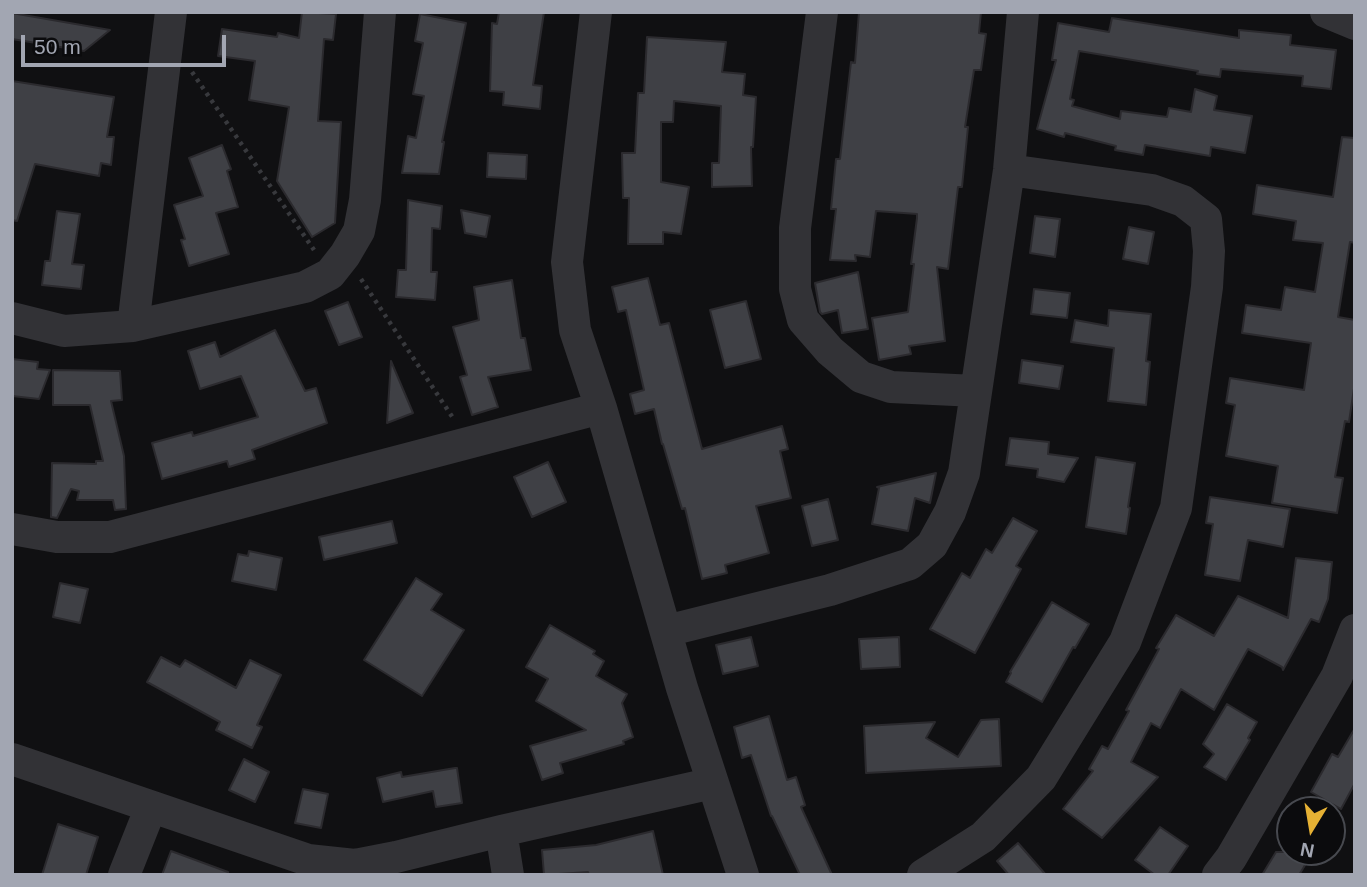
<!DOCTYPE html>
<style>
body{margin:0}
#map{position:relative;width:1367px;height:887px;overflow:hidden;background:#101012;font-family:Helvetica,sans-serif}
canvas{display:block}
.frame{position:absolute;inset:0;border:14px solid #a2a6b2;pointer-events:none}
.north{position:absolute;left:1276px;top:796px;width:70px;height:70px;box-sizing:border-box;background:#0b0b0d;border:2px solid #47494f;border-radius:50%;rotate:191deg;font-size:19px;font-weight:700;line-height:28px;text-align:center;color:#a2a6b2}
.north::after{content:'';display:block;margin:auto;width:24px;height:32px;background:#e6b134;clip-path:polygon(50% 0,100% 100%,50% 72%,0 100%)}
.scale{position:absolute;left:21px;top:35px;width:205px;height:32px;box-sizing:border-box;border:4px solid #a2a6b2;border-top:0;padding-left:9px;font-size:21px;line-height:24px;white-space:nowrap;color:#a2a6b2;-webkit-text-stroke:5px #0b0b0d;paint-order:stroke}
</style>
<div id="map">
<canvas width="1367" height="887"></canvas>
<div class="frame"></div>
<div class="north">N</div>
<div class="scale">50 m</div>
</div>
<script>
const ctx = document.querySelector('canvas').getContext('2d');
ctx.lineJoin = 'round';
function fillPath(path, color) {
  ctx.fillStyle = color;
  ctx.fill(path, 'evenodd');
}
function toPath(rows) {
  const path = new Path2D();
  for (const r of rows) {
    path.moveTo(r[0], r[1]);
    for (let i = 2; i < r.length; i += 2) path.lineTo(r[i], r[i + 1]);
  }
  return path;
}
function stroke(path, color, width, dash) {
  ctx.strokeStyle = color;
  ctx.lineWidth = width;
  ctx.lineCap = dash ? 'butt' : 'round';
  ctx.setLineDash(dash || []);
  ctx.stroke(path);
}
const building = toPath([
 [302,12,336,14,333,40,324,39,318,121,341,122,335,223,312,237,277,181,289,107,249,100,255,61,218,56,222,29,277,37,278,33,299,38,302,12],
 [499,12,544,12,533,85,542,86,540,109,503,105,504,92,490,91,492,23,497,24,499,12],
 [859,12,981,12,979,33,986,34,981,70,974,70,965,127,968,127,962,187,958,187,948,269,937,267,945,341,909,346,911,354,879,360,872,318,908,312,914,264,911,264,917,218,917,214,876,211,870,257,855,255,856,261,830,260,836,209,831,209,836,159,840,159,851,62,855,63,859,12],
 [12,13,110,30,84,51,12,39,12,13],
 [420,14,466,23,442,142,444,142,439,174,402,173,408,136,416,138,424,96,413,94,423,43,415,41,420,14],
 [1112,18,1239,38,1239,30,1291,35,1290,45,1336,50,1331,89,1302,86,1303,76,1221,69,1220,77,1197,74,1198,71,1079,51,1070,99,1074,100,1072,106,1120,119,1121,111,1167,117,1169,108,1191,112,1195,89,1217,96,1214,110,1252,116,1245,153,1211,147,1210,156,1145,145,1143,155,1115,150,1116,146,1065,133,1064,137,1037,129,1056,60,1052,60,1058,23,1109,32,1112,18],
 [647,37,726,42,722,72,745,74,743,95,756,97,753,147,751,147,752,186,712,187,712,163,719,163,721,106,674,101,673,122,661,122,661,182,689,187,681,234,663,232,663,244,628,244,629,198,623,198,622,153,635,153,638,93,644,93,647,37],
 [12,81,114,97,107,137,114,137,111,165,101,163,99,176,35,164,17,221,12,220,12,81],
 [1342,137,1355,138,1355,243,1350,242,1338,317,1355,320,1355,382,1349,422,1345,421,1335,477,1343,478,1337,513,1272,503,1278,466,1226,456,1235,405,1226,403,1230,378,1304,390,1311,343,1242,333,1246,305,1281,310,1285,287,1315,292,1323,243,1293,240,1296,221,1253,214,1257,185,1333,197,1342,137],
 [222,145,231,169,227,171,238,207,216,213,229,254,189,266,181,240,185,239,174,205,203,196,189,158,222,145],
 [488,153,527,155,526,179,487,177,488,153],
 [408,200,442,206,440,229,432,228,431,272,437,272,435,300,396,297,398,270,406,270,408,200],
 [461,210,490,216,486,237,465,233,461,210],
 [57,211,80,214,72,264,84,265,81,289,42,285,45,261,50,261,57,211],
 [1035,216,1060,219,1055,257,1030,253,1035,216],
 [1129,227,1154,232,1148,264,1123,259,1129,227],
 [858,272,868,329,842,333,838,310,822,314,820,312,815,283,858,272],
 [648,278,660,325,669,323,702,449,782,426,788,449,780,451,791,498,756,506,769,553,725,565,727,573,702,579,685,508,682,509,663,444,662,444,654,409,635,414,630,394,644,390,626,310,618,312,612,287,648,278],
 [512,280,521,338,525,338,531,370,488,377,498,407,472,415,460,377,467,375,453,327,479,320,474,287,512,280],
 [1034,289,1070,293,1067,318,1031,314,1034,289],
 [746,301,761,359,725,368,710,310,746,301],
 [348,302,362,337,339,345,325,311,348,302],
 [1109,310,1151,314,1146,361,1150,362,1146,405,1108,401,1114,348,1071,342,1075,320,1108,326,1109,310],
 [275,330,305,391,316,388,327,423,252,450,255,459,229,467,227,461,162,479,152,443,192,432,193,436,258,417,241,376,200,389,188,351,215,342,220,357,275,330],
 [12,359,38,362,37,369,50,370,39,399,12,396,12,359],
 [1022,360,1063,366,1059,389,1019,383,1022,360],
 [391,361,413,413,387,423,391,361],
 [53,370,120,371,122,400,111,401,124,456,126,509,115,510,113,500,77,500,79,491,71,489,57,518,51,517,52,463,96,464,96,461,103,461,90,405,53,405,53,370],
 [1010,438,1049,442,1048,454,1078,458,1064,482,1037,477,1038,469,1006,465,1010,438],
 [1096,457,1135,463,1128,507,1130,508,1126,534,1086,527,1096,457],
 [548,462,566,502,532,517,514,477,548,462],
 [936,473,930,503,915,498,908,531,872,524,879,488,877,487,936,473],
 [1210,497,1290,509,1283,547,1248,540,1240,581,1205,575,1213,524,1206,523,1210,497],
 [828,499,838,540,812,546,802,506,828,499],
 [1013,518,1037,531,1016,566,1021,569,975,653,930,629,962,573,970,578,986,549,992,553,1013,518],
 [392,521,397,543,324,560,319,537,392,521],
 [249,551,282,558,276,590,232,581,238,554,248,556,249,551],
 [1296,558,1332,562,1328,599,1319,622,1311,619,1283,670,1282,667,1248,649,1214,710,1181,689,1160,728,1151,723,1131,762,1158,777,1102,838,1063,809,1093,771,1089,769,1102,746,1108,749,1129,711,1126,710,1159,649,1156,648,1176,615,1214,636,1238,596,1288,618,1296,558],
 [416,578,442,594,431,610,464,630,422,696,364,660,416,578],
 [60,583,88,589,80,623,53,617,60,583],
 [1052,602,1089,624,1075,648,1073,647,1042,702,1006,682,1011,673,1010,672,1052,602],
 [550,625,595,651,593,654,604,661,596,676,627,694,622,703,633,737,623,741,624,744,560,763,563,773,542,780,530,746,586,730,536,701,548,679,526,667,550,625],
 [751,637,758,666,723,674,716,645,751,637],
 [899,637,900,667,861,669,859,639,899,637],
 [161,657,180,667,185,660,236,688,250,660,281,675,257,725,262,727,252,748,216,730,220,722,147,682,161,657],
 [1227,704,1257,722,1248,738,1250,740,1226,780,1204,767,1214,754,1203,744,1227,704],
 [769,716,787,780,796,777,805,805,801,807,832,875,800,875,772,816,771,816,751,755,742,758,734,727,769,716],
 [999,719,1001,766,866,773,864,726,935,722,926,738,958,757,981,720,999,719],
 [1355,728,1355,783,1341,809,1311,792,1332,754,1338,757,1355,728],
 [244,759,269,772,255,802,229,790,244,759],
 [455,768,457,768,462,803,436,807,433,791,383,802,377,778,401,772,402,777,455,768],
 [303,789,328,794,321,828,295,823,303,789],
 [58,824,98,837,86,875,42,875,58,824],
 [1160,827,1188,846,1168,875,1155,875,1135,860,1160,827],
 [653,831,663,875,589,875,588,872,544,875,542,850,596,845,653,831],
 [1018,843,1046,875,1009,875,997,861,1018,843],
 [171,851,228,872,228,875,162,875,171,851],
 [1276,852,1313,852,1299,875,1262,875,1276,852]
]);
fillPath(building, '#3f4045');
stroke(building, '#2b2a2e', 2);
stroke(toPath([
 [192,72,314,250],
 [361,279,453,418]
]), '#38393d', 4.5, [3.5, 5]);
stroke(toPath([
 [596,12,567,262,575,330,601,408,682,688,743,875],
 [822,12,795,228,795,289,803,320,830,351,861,377,891,387,976,391],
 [1326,12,1355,24],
 [12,318,64,331,133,326,305,287,330,274,345,255,359,231,365,200,380,12],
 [133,326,171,12],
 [12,529,57,537,110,537,601,408],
 [666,631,830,590,910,564,932,545,950,512,964,473,1009,170,1023,12],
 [12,759,308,860,355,865,396,857,501,831,713,783],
 [501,831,508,875],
 [124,875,151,807],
 [923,875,983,837,1041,778,1125,642,1176,508,1207,287,1209,251,1206,219,1183,201,1152,190,1009,170],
 [1218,875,1231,858,1337,676,1355,630]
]), '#323236', 32);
</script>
